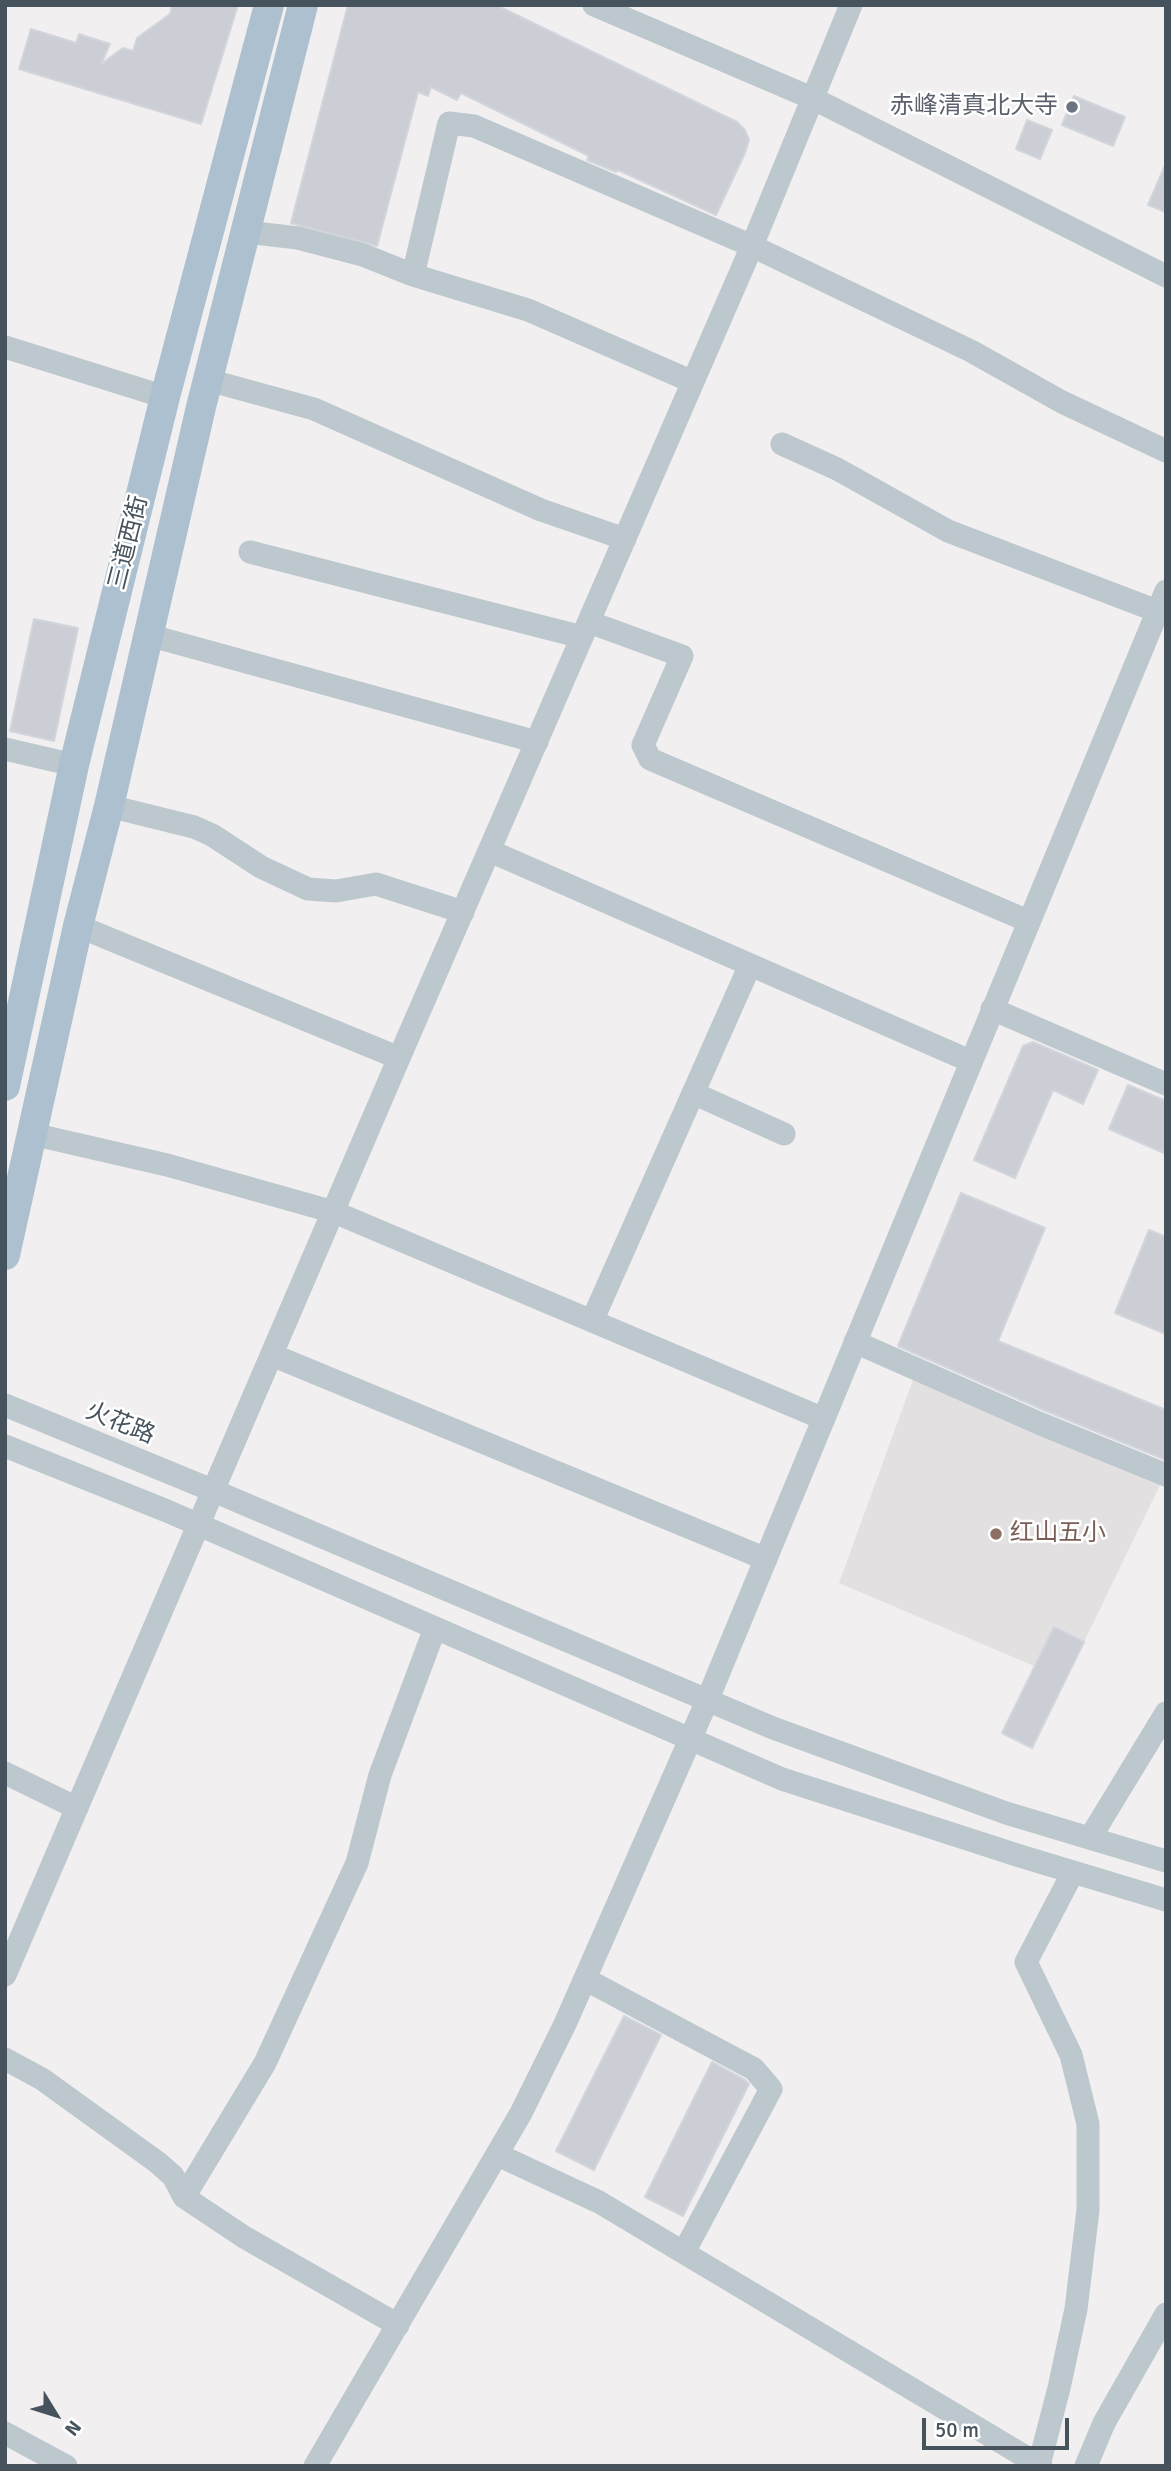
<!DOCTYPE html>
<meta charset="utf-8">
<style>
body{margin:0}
#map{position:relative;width:1171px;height:2471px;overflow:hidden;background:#f1efef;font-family:Signika,sans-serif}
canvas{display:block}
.frame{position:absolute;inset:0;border:7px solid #46535d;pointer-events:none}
.north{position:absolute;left:21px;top:2380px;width:70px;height:70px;-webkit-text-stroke:5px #fff;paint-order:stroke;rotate:128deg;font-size:19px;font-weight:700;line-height:28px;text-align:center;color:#46535d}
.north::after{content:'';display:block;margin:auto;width:24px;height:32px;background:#46535d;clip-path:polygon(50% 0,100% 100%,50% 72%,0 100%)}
.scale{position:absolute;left:922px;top:2418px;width:147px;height:32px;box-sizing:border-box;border:4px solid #46535d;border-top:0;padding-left:9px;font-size:21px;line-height:24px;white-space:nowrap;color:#46535d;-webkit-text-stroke:5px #fff;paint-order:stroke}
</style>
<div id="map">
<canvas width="1171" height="2471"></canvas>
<div class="frame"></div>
<div class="north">N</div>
<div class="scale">50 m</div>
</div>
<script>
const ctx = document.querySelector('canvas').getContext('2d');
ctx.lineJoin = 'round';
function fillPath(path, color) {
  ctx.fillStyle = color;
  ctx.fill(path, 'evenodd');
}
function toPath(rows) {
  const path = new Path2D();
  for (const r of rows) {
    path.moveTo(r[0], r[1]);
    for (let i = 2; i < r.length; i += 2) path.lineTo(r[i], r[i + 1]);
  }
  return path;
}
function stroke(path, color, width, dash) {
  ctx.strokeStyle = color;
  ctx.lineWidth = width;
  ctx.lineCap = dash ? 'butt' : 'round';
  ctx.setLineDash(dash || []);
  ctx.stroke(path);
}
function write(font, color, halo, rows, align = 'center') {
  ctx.font = font + ' Signika,"Noto Sans SC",sans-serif';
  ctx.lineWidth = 5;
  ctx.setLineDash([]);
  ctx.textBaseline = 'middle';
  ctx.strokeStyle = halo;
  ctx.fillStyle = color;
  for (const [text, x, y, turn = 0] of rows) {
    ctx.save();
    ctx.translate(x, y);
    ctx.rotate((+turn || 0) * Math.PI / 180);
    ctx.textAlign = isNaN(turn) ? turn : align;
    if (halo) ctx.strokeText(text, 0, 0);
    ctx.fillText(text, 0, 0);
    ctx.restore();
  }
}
fillPath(toPath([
 [914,1377,1160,1485,1084,1642,1054,1627,1034,1666,839,1583]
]), '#e3e0e1');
const building = toPath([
 [172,5,238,5,201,124,19,69,31,29,76,43,79,34,110,44,101,64,123,48,133,51,137,38,170,14,172,5],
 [348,5,496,5,737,122,745,130,749,140,745,153,716,215,618,170,616,172,587,160,589,156,461,93,457,100,431,87,428,96,418,92,377,246,291,223,348,5],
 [1074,96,1125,117,1113,146,1062,125,1074,96],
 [1027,120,1052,130,1040,159,1016,149,1027,120],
 [1166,163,1166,212,1148,205,1166,163],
 [34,619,78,628,54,741,10,731,34,619],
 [1033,1042,1098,1070,1083,1104,1053,1090,1015,1178,974,1160,1023,1046,1033,1042],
 [1128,1085,1166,1101,1166,1154,1109,1129,1128,1085],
 [961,1193,1045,1228,998,1341,1166,1410,1166,1460,1046,1411,898,1346,961,1193],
 [1149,1230,1166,1237,1166,1334,1115,1313,1149,1230],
 [1054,1627,1084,1642,1032,1748,1002,1733,1054,1627],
 [624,2016,661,2035,594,2170,556,2151,624,2016],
 [712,2062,745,2080,749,2084,683,2216,645,2197,712,2062]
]);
fillPath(building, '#cbced4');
stroke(building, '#d2d5db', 2);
stroke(toPath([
 [594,5,814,99,1166,276],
 [246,232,298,238,363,255,413,275,528,310,693,382],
 [413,275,449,123,474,126,752,246,971,351,1062,402,1166,451],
 [5,347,165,397],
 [208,380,314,409,541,510,625,539],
 [782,444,837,469,948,531,1157,611],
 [250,552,582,637],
 [589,622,682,656,643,745,650,759,1028,921],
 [148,635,537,742],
 [5,749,74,765],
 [109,806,194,827,212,835,261,867,308,889,336,891,376,884,463,912],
 [490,851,970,1061],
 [78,926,399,1058],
 [992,1009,1166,1084],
 [693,1093,784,1134],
 [32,1134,167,1165,334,1212,824,1419],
 [592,1321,750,965],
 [855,1342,1041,1424,1166,1475],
 [272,1355,766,1559],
 [5,1405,214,1491,773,1728,1006,1813,1166,1861],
 [5,1446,167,1511,782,1779,1020,1856,1166,1900],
 [5,1773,77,1808],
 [1090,1838,1166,1713],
 [5,1975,399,1058,752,246,851,5],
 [585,1979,754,2069,771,2089,684,2252],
 [5,2059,42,2079,157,2162,173,2176,184,2197,244,2237,398,2325],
 [498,2155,599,2202,1041,2466],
 [184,2197,265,2063,357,1863,380,1775,435,1628],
 [5,2433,66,2466],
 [1039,2465,1059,2388,1076,2309,1088,2210,1088,2124,1071,2055,1026,1962,1073,1872],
 [315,2466,521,2113,565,2024,707,1701,1166,591],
 [1086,2466,1104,2423,1166,2314]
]), '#bcc7ce', 23);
stroke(toPath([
 [5,1086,74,765,165,397,269,5],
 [5,1255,78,926,109,806,201,407,303,5]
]), '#adc0cf', 30);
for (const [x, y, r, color] of [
 [1072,107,7,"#6b7280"],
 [996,1534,7,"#8d6e63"]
]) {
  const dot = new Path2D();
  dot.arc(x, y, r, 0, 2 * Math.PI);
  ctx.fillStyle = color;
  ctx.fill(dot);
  stroke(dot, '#fff', 2.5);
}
write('24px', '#5b616d', '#fff', [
 ["赤峰清真北大寺",1058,107]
], 'right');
write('24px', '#46535d', '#fff', [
 ["三道西街",129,543,-76],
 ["火花路",120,1424,22]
]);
write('24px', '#785e54', '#fff', [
 ["红山五小",1010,1534]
], 'left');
</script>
